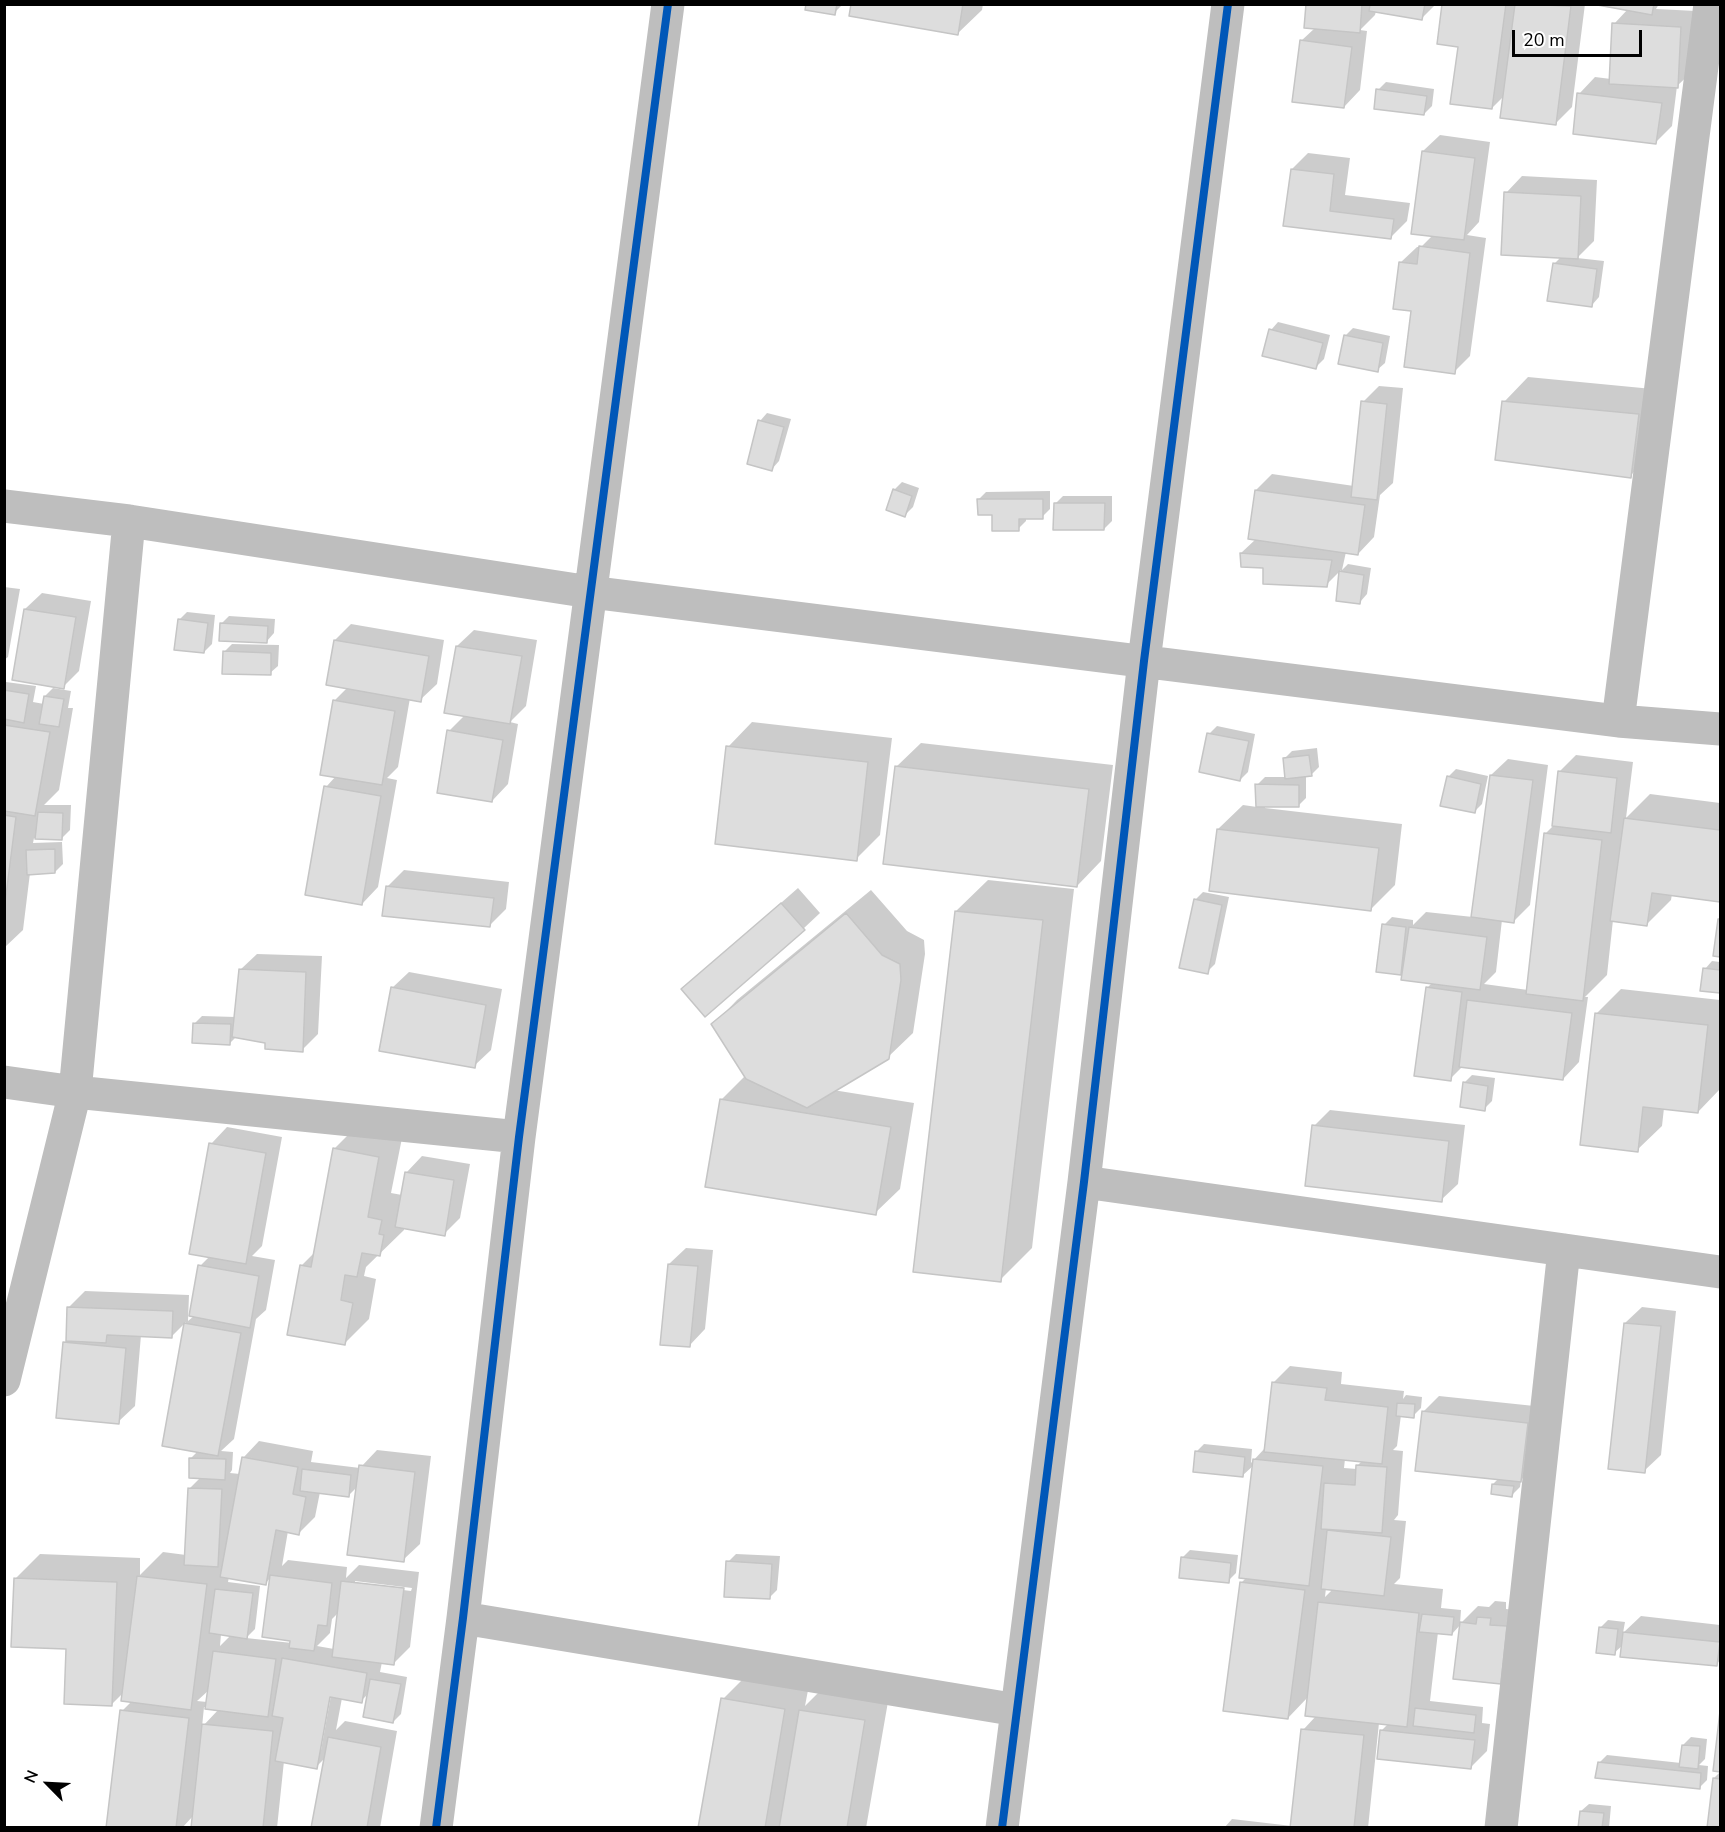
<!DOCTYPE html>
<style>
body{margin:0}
#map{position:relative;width:1725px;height:1832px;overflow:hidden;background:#fff;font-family:"Nunito Sans",sans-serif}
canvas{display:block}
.frame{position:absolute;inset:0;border:6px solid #000;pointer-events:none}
.north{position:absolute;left:18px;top:1754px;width:60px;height:60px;-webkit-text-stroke:4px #fff;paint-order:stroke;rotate:294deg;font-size:16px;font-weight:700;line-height:24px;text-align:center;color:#000}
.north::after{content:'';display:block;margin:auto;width:21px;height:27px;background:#000;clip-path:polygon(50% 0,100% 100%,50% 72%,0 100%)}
.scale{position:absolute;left:1512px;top:30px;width:130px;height:27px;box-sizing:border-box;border:3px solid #000;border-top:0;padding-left:8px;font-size:18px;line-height:21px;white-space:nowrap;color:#000;-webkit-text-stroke:4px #fff;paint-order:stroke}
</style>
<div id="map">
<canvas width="1725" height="1832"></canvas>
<div class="frame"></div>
<div class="north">N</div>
<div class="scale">20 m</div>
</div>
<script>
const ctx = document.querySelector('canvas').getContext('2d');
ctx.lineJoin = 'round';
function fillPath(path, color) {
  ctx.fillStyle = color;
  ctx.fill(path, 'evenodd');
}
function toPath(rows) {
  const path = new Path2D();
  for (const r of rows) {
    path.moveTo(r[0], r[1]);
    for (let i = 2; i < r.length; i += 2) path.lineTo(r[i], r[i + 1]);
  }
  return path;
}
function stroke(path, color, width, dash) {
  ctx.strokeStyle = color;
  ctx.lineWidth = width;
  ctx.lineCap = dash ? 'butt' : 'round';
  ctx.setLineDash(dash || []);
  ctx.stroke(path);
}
fillPath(toPath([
 [808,4,843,4,834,13],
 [852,4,983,4,982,10,957,34],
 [1307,4,1436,4,1421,19,1376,11,1375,15,1360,30,1367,31,1360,90,1344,107,1301,41,1315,28],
 [1443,4,1585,4,1572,107,1556,123,1505,95,1492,108,1460,45],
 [1601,4,1659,4,1656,9,1697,11,1694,70,1677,86,1672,126,1655,143,1579,94,1595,77,1611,79,1614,24,1628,9],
 [1386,82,1434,89,1432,106,1424,114,1378,90],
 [1440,135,1490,142,1479,222,1467,235,1486,238,1470,356,1454,372,1413,310,1400,263,1417,247,1421,247,1433,235,1423,151],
 [1308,153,1350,158,1345,195,1410,203,1407,221,1391,237,1285,224,1292,169],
 [1522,176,1597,180,1594,241,1577,258,1604,261,1599,297,1592,305,1554,264,1561,257,1506,193],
 [1278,322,1330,335,1324,359,1316,367,1271,330],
 [1353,328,1390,336,1385,363,1377,370,1345,336],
 [1528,377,1663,390,1654,452,1630,476,1504,402],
 [1379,386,1403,388,1393,483,1380,495,1374,537,1358,554,1346,552,1342,570,1348,564,1371,568,1367,594,1360,602,1337,599,1341,570,1326,585,1265,567,1241,553,1256,539,1256,490,1272,474,1354,486,1363,402],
 [767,413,791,419,779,461,772,469,760,421],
 [902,482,919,488,913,507,905,515,894,490],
 [1050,491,1050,509,1042,517,1026,517,1026,521,1018,529,993,514,979,499,986,492],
 [1063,496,1112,496,1112,521,1104,529,1055,504],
 [4,587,20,589,8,657,4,660],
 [42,593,91,601,79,671,63,687,25,609],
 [187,612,215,615,212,644,204,652,179,620],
 [229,616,275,619,274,633,267,641,221,624],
 [351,624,444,640,437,684,420,700,410,698,398,767,387,778,397,780,378,887,362,904,326,787,336,776,334,701,347,688,335,640],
 [474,630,537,640,526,706,510,722,518,724,508,784,492,801,449,731,465,715,457,646],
 [232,644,279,645,278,666,270,673,224,652],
 [6,682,36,686,33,702,44,704,45,696,53,688,71,691,68,708,73,708,59,790,44,805,71,805,70,830,62,838,34,838,33,843,62,842,63,864,55,872,30,873,23,930,4,948,4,683],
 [752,722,892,738,880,835,856,859,728,747],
 [1217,726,1255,734,1248,772,1240,780,1209,734],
 [921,743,1113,765,1101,861,1077,886,896,767],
 [1317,748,1319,767,1311,775,1306,775,1306,798,1298,806,1265,805,1265,808,1402,824,1395,885,1371,909,1218,829,1243,805,1257,807,1257,785,1265,777,1286,777,1284,759,1292,751],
 [1576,755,1633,762,1626,818,1650,794,1720,803,1720,900,1672,894,1671,900,1647,924,1613,920,1607,975,1585,997,1588,997,1579,1062,1563,1079,1463,1066,1450,1079,1427,988,1432,983,1404,969,1400,974,1384,925,1392,917,1413,920,1413,925,1426,912,1473,917,1491,775,1508,759,1548,765,1530,905,1514,921,1502,920,1496,972,1484,984,1528,990,1545,834,1553,826,1560,771],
 [1456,769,1488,776,1482,804,1474,812,1448,777],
 [404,870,509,882,506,909,490,925,387,887],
 [988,880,1074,889,1032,1248,1000,1280,956,911],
 [798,888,820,913,803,929,683,989],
 [871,890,907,931,924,940,925,954,913,1033,888,1057,833,1090,914,1103,900,1189,875,1213,721,1100,746,1075,713,1025,737,1000],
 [1203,892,1229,897,1215,964,1207,972,1195,900],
 [1720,918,1720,955,1715,955],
 [257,954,322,956,318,1034,302,1050,237,1036,230,1043,194,1024,202,1016,236,1017,240,970],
 [1712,961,1720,962,1720,992,1702,989,1705,969],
 [409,972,502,989,491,1050,474,1066,392,988],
 [1621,989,1720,1000,1720,1089,1698,1112,1664,1108,1662,1126,1637,1150,1597,1013],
 [1472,1075,1495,1078,1492,1101,1484,1109,1464,1083],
 [1330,1110,1465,1125,1458,1184,1441,1200,1314,1126],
 [359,1124,403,1133,391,1193,402,1195,406,1173,422,1156,470,1164,460,1218,444,1234,404,1227,404,1230,366,1267,364,1276,376,1279,369,1319,344,1344,301,1266,316,1251,334,1149],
 [227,1127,282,1137,262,1246,252,1256,275,1260,266,1310,256,1319,234,1439,221,1451,233,1452,232,1470,230,1473,240,1474,243,1458,259,1441,313,1451,311,1462,360,1468,377,1450,431,1456,420,1544,403,1560,358,1486,348,1496,320,1492,315,1517,299,1533,288,1531,282,1566,288,1560,347,1567,346,1578,359,1565,419,1572,410,1647,394,1663,382,1662,380,1672,407,1677,401,1714,393,1722,369,1693,361,1701,342,1698,336,1730,345,1721,397,1731,380,1828,313,1828,325,1758,316,1767,284,1761,277,1828,192,1828,193,1816,182,1828,108,1828,122,1711,132,1701,124,1692,111,1705,16,1578,40,1554,140,1558,140,1575,163,1552,186,1555,189,1489,201,1477,191,1458,198,1451,164,1445,186,1322,172,1336,141,1335,135,1406,118,1422,65,1343,68,1340,69,1307,85,1291,189,1295,188,1321,194,1316,200,1266,210,1256,211,1144],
 [229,1577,265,1584,271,1577,292,1643,246,1638,255,1629,260,1586,228,1582],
 [355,1581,412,1588,411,1591,355,1584],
 [339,1612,334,1649,317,1646,330,1633,332,1619],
 [221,1634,231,1635,220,1646],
 [329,1689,332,1690,321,1750,318,1750],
 [209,1690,207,1702,197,1701],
 [204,1707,219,1709,202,1727],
 [686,1248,713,1250,705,1329,689,1346,669,1264],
 [1642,1307,1676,1311,1661,1455,1644,1471,1625,1323],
 [1290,1366,1342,1372,1341,1384,1404,1391,1403,1399,1406,1395,1422,1397,1421,1408,1413,1416,1401,1415,1397,1446,1393,1450,1403,1451,1398,1515,1394,1520,1406,1521,1400,1578,1394,1584,1443,1589,1441,1608,1461,1610,1460,1624,1478,1606,1489,1607,1495,1601,1506,1602,1506,1609,1523,1611,1517,1666,1461,1624,1452,1634,1438,1632,1430,1701,1483,1707,1482,1723,1490,1724,1487,1751,1471,1767,1382,1730,1388,1724,1379,1723,1368,1828,1224,1828,1232,1819,1292,1826,1303,1730,1316,1716,1308,1697,1288,1718,1241,1583,1247,1577,1254,1465,1242,1476,1197,1451,1204,1444,1252,1449,1251,1463,1266,1447,1273,1383],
 [1345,1459,1362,1461,1358,1465,1357,1469,1344,1468],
 [1326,1588,1334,1588,1325,1597],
 [1439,1396,1544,1407,1537,1464,1521,1480,1520,1487,1512,1495,1493,1484,1499,1478,1423,1412],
 [1190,1550,1238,1555,1236,1573,1228,1581,1182,1558],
 [736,1554,780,1556,777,1590,769,1598,728,1562],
 [1641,1616,1720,1625,1720,1660,1716,1665,1623,1645,1614,1653,1600,1628,1608,1620,1625,1622,1623,1633],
 [747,1675,809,1685,805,1706,825,1686,889,1696,866,1828,700,1828,723,1699],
 [1720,1722,1720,1770,1714,1769],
 [1691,1737,1707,1739,1705,1759,1699,1765,1708,1766,1707,1780,1699,1788,1599,1763,1607,1755,1681,1763,1683,1745],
 [1720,1772,1720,1828,1709,1828,1714,1778],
 [1589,1804,1611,1806,1609,1828,1580,1828,1581,1811],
 [1416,1826,1435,1828,1414,1828]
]), '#0003');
const building = toPath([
 [806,4,837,4,835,15,805,10,806,4],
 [851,4,963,4,958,35,849,16,851,4],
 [1306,4,1362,4,1360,33,1304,28,1306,4],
 [1370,4,1425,4,1422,20,1369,11,1370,4],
 [1442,4,1506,4,1492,109,1450,104,1458,47,1437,44,1442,4],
 [1515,4,1571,6,1556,125,1500,118,1515,4],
 [1592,4,1654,4,1652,15,1592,4],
 [1612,23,1681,27,1678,88,1609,84,1612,23],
 [1300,40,1352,47,1344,108,1292,102,1300,40],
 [1376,89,1427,96,1424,115,1374,109,1376,89],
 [1577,93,1662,103,1656,144,1573,134,1577,93],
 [1422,151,1475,158,1464,240,1411,234,1422,151],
 [1291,169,1334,174,1330,211,1394,219,1391,239,1283,226,1291,169],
 [1504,192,1581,196,1578,259,1501,255,1504,192],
 [1419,246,1470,253,1455,374,1404,367,1411,311,1393,309,1399,262,1417,264,1419,246],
 [1553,263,1597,269,1592,307,1547,301,1553,263],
 [1269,329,1323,343,1316,369,1262,356,1269,329],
 [1344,335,1383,343,1378,372,1338,364,1344,335],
 [1361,401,1387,404,1377,500,1351,497,1361,401],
 [1502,401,1639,414,1631,478,1495,460,1502,401],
 [758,420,784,427,772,471,747,464,758,420],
 [893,489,912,496,905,517,886,510,893,489],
 [1255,490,1365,505,1358,555,1248,539,1255,490],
 [977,499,1043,499,1043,519,1019,519,1019,531,992,531,992,515,978,515,977,499],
 [1054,503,1105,503,1104,530,1053,530,1054,503],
 [1240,553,1332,560,1327,587,1263,584,1263,568,1241,567,1240,553],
 [1339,571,1364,575,1360,604,1336,601,1339,571],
 [24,609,76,617,64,689,12,680,24,609],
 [178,619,208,623,204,653,174,650,178,619],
 [220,623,268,626,267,643,219,641,220,623],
 [334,640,429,656,421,702,326,685,334,640],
 [456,646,522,656,510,724,444,713,456,646],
 [223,651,271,653,271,675,222,674,223,651],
 [4,690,29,694,24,723,4,719,4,690],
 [44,696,64,699,59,727,39,724,44,696],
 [333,700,395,711,382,785,320,775,333,700],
 [4,725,50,732,35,816,4,811,4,725],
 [447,730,503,740,492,802,437,793,447,730],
 [1207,733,1249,741,1240,781,1199,772,1207,733],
 [726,746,868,762,857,861,715,844,726,746],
 [1309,755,1312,776,1285,779,1283,758,1309,755],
 [895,766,1089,789,1077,887,883,864,895,766],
 [1558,771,1617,778,1611,833,1552,826,1558,771],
 [1490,775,1533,780,1514,923,1471,917,1490,775],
 [1447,776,1481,784,1475,813,1440,806,1447,776],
 [1255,784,1299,785,1299,807,1256,807,1255,784],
 [324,786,381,796,362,905,305,895,324,786],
 [38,812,63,813,62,840,35,839,38,812],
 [4,815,16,817,4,911,4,815],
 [1624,818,1720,830,1720,902,1652,893,1647,926,1610,921,1624,818],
 [1217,829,1379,848,1371,911,1209,891,1217,829],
 [1544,833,1602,840,1583,1001,1526,994,1544,833],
 [55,849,55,873,27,875,26,850,55,849],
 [386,886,494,898,490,927,382,916,386,886],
 [1194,899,1222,905,1208,974,1179,968,1194,899],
 [781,903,805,930,705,1017,681,989,781,903],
 [955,911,1043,920,1001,1282,913,1272,955,911],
 [846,913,882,955,900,964,901,980,889,1059,807,1108,746,1079,711,1024,846,913],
 [1718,919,1720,919,1720,957,1713,956,1718,919],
 [1382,924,1406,927,1401,975,1376,972,1382,924],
 [1409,927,1487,937,1480,990,1401,980,1409,927],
 [1703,968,1720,970,1720,993,1700,991,1703,968],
 [239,969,306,972,303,1052,265,1049,265,1043,232,1037,239,969],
 [391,987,486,1005,475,1068,379,1051,391,987],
 [1426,987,1462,992,1451,1081,1414,1076,1426,987],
 [1467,1000,1572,1013,1563,1080,1459,1067,1467,1000],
 [1595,1013,1708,1025,1698,1113,1643,1107,1638,1152,1580,1145,1595,1013],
 [193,1023,231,1024,230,1045,192,1043,193,1023],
 [1463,1082,1488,1086,1485,1111,1460,1107,1463,1082],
 [720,1099,891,1127,876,1215,705,1187,720,1099],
 [1312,1125,1449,1141,1442,1202,1305,1186,1312,1125],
 [209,1143,266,1153,246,1264,189,1254,209,1143],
 [333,1148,379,1157,368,1217,382,1220,379,1234,384,1235,380,1256,362,1253,357,1277,345,1275,341,1300,353,1303,345,1345,287,1335,300,1265,311,1267,333,1148],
 [405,1172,454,1180,445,1236,395,1227,405,1172],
 [668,1264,698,1266,690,1347,660,1345,668,1264],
 [198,1265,259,1276,250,1328,189,1316,198,1265],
 [67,1307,173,1311,172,1338,107,1335,106,1343,66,1341,67,1307],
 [184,1323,241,1333,218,1456,162,1446,184,1323],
 [1624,1323,1661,1326,1645,1473,1608,1469,1624,1323],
 [63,1342,126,1348,119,1424,56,1418,63,1342],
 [1272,1382,1327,1388,1325,1400,1388,1407,1382,1464,1264,1452,1272,1382],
 [1397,1403,1415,1404,1414,1418,1396,1416,1397,1403],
 [1422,1411,1528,1423,1521,1482,1415,1471,1422,1411],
 [1195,1451,1245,1457,1243,1477,1193,1472,1195,1451],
 [242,1457,298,1467,293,1494,306,1497,299,1535,276,1530,266,1585,220,1577,242,1457],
 [189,1458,226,1459,225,1480,189,1478,189,1458],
 [1253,1459,1323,1466,1309,1586,1239,1578,1253,1459],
 [359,1465,415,1472,404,1562,347,1555,359,1465],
 [1356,1465,1387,1467,1382,1533,1321,1529,1324,1483,1355,1485,1356,1465],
 [302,1469,351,1475,349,1497,300,1491,302,1469],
 [1492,1484,1514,1486,1512,1497,1491,1494,1492,1484],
 [188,1488,222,1489,218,1567,184,1565,188,1488],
 [1327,1530,1391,1537,1384,1596,1321,1589,1327,1530],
 [1181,1557,1231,1563,1229,1583,1179,1578,1181,1557],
 [726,1561,772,1564,770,1599,724,1597,726,1561],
 [270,1575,332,1583,327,1626,318,1625,314,1651,289,1648,290,1641,262,1637,270,1575],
 [137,1576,207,1584,191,1710,121,1701,137,1576],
 [14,1578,117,1582,112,1706,64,1704,66,1649,11,1647,14,1578],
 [341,1581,404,1588,394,1665,332,1657,341,1581],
 [1240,1582,1305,1590,1288,1719,1223,1711,1240,1582],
 [215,1589,253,1593,247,1639,209,1633,215,1589],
 [1318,1602,1419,1613,1407,1727,1305,1716,1318,1602],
 [1422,1614,1454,1617,1452,1635,1419,1632,1422,1614],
 [1477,1617,1491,1618,1490,1625,1507,1626,1501,1684,1453,1679,1460,1622,1476,1624,1477,1617],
 [1599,1627,1618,1629,1615,1655,1596,1653,1599,1627],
 [1623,1632,1720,1642,1717,1666,1620,1657,1623,1632],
 [213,1651,276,1659,268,1717,205,1709,213,1651],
 [282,1658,367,1673,362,1703,330,1697,317,1769,275,1761,283,1718,272,1716,282,1658],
 [370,1679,401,1684,393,1723,363,1717,370,1679],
 [721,1698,785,1709,765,1828,698,1828,721,1698],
 [1415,1708,1476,1715,1474,1733,1413,1726,1415,1708],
 [120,1710,189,1718,176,1828,106,1828,120,1710],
 [799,1710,865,1720,847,1828,779,1828,799,1710],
 [1720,1711,1720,1772,1713,1771,1720,1711],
 [202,1724,273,1731,263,1828,191,1828,202,1724],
 [1301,1729,1364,1735,1354,1828,1290,1828,1301,1729],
 [1380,1730,1475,1740,1471,1769,1377,1759,1380,1730],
 [328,1737,381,1747,367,1828,311,1828,328,1737],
 [1682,1745,1700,1746,1698,1769,1679,1767,1682,1745],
 [1598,1762,1701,1773,1700,1789,1595,1778,1598,1762],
 [1713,1778,1720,1779,1720,1828,1707,1828,1713,1778],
 [1580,1811,1604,1813,1602,1828,1578,1828,1580,1811]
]);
fillPath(building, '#ddd');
stroke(building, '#c5c5c5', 1.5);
stroke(toPath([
 [4,506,129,521,590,592,1618,721,1720,729],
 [1618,721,1710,4],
 [4,1082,75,1092,519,1137],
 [1084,1182,1720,1272],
 [4,1380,75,1092,129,521],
 [463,1618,1017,1710],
 [436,1828,463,1618,519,1137,668,4],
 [1002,1828,1084,1182,1144,661,1228,4],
 [1501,1828,1564,1250]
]), '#bebebe', 33);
stroke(toPath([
 [436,1828,463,1618,519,1137,668,4],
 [1002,1828,1084,1182,1144,661,1228,4]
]), '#0057b8', 8);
</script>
